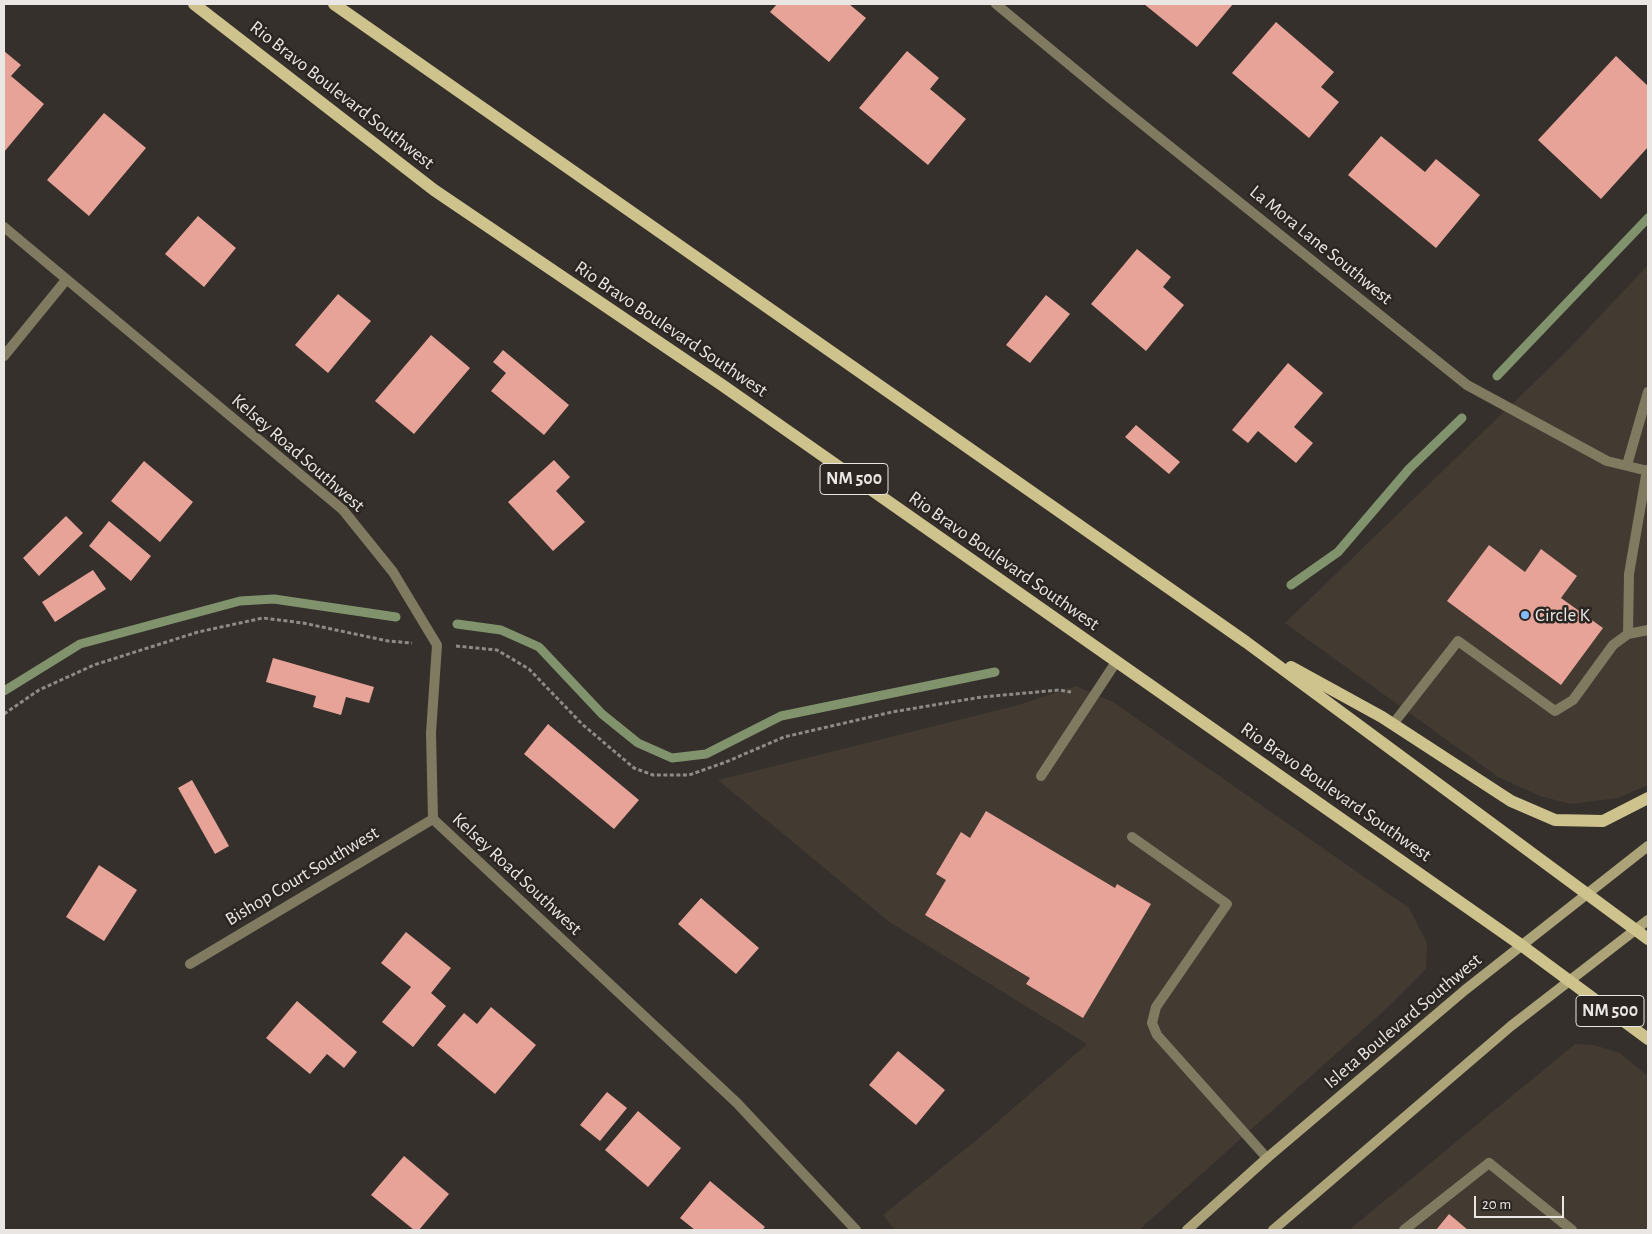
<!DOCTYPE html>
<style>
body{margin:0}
#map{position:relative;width:1652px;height:1234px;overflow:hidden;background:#35302c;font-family:"Alegreya Sans",sans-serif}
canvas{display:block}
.frame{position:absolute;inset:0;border:5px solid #e9e6e4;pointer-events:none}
.scale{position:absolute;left:1474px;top:1196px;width:90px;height:22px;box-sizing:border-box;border:2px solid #e9e6e4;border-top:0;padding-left:6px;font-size:15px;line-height:18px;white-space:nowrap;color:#e9e6e4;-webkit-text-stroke:4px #2b2622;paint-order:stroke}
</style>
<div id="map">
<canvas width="1652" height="1234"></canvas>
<div class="frame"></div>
<div class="scale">20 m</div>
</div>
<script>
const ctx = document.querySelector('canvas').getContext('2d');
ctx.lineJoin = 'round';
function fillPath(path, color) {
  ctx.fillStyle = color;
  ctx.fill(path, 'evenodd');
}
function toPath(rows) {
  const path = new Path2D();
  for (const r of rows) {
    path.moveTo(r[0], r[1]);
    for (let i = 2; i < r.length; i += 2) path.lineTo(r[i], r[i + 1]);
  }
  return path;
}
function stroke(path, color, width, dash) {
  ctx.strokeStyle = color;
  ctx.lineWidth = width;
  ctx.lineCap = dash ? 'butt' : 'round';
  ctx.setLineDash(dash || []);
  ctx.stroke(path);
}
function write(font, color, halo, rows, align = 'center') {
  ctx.font = font + ' "Alegreya Sans",sans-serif';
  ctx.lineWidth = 5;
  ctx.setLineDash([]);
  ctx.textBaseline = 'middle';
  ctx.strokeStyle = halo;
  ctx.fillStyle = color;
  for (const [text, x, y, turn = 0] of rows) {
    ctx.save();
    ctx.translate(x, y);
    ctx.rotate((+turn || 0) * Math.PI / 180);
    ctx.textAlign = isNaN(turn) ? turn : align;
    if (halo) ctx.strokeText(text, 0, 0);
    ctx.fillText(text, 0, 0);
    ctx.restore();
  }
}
fillPath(toPath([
 [1648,265,1648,785,1618,798,1570,804,1540,796,1498,777,1285,623,1568,350],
 [1076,686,1113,702,1409,908,1427,943,1426,969,1387,1008,1139,1230,895,1230,883,1215,979,1138,1087,1044,888,921,718,780,1018,705],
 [1575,1044,1594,1045,1620,1053,1648,1076,1648,1230,1349,1230]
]), '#433a32');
stroke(toPath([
 [1497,376,1648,218],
 [1291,585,1338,552,1409,469,1462,418],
 [457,624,501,630,539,647,602,714,638,743,672,758,706,754,781,716,995,672],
 [4,691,80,644,240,601,274,599,396,617]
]), '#80936d', 9);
fillPath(toPath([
 [777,4,849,4,866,18,829,62,770,12],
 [1144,4,1233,4,1197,47],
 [1276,22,1334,72,1321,87,1339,102,1309,138,1232,73],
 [4,51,21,65,11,76,44,104,4,152],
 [907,51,939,78,930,89,966,119,928,165,859,108],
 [1616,56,1648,86,1648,147,1601,199,1538,140],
 [104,113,146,148,89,216,47,180],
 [1381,136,1425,172,1436,159,1480,195,1436,248,1348,175],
 [198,216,236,248,204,287,165,254],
 [1137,249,1171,277,1163,287,1184,305,1146,351,1091,304],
 [338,294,371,321,328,373,295,345],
 [1046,295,1070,314,1030,363,1006,345],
 [431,335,470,368,414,434,375,401],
 [503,350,569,405,544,435,491,391,506,373,493,362],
 [1288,363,1323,393,1294,427,1313,443,1296,463,1258,431,1248,443,1232,430],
 [1136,425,1180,462,1169,474,1125,437],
 [554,460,570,477,556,491,585,522,553,551,508,502],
 [144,461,193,502,160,542,111,501],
 [66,516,83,533,39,576,23,558],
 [109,521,151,556,131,581,89,546],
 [1489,545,1525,572,1541,549,1577,576,1561,598,1603,628,1561,685,1447,601],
 [93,570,106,589,55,622,42,602],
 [273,658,374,687,369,703,346,697,341,715,313,707,316,696,266,682],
 [548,724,639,800,614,829,524,754],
 [192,780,229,846,215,854,178,788],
 [986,811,1115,888,1117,884,1151,904,1083,1018,1026,984,1030,978,925,915,946,880,936,874,961,832,970,838],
 [99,865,137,890,104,941,66,917],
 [701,898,759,948,736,974,678,924],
 [406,932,451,968,431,993,446,1006,413,1047,382,1022,411,987,381,963],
 [297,1001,357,1052,344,1068,327,1054,310,1074,266,1038],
 [491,1007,536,1045,495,1094,437,1045,464,1013,477,1024],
 [898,1051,945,1090,916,1125,869,1085],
 [607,1092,627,1108,600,1141,580,1125],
 [638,1111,681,1148,648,1187,605,1150],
 [404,1156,449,1194,419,1230,414,1230,371,1195],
 [710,1181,765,1227,762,1230,695,1230,680,1218],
 [1449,1214,1468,1230,1436,1230]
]), '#e8a398');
stroke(toPath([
 [456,646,497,650,529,669,582,724,634,768,653,775,689,775,726,762,784,737,892,712,982,697,1059,690,1071,692],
 [4,714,39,690,94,665,198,632,263,618,303,623,388,641,412,643]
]), '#8e8a87', 3, [4, 2.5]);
stroke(toPath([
 [1627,465,1648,392],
 [1628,634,1629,574,1647,470],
 [1393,724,1458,641,1555,711,1573,700,1613,645,1628,634,1648,630],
 [1041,776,1116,662],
 [1132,837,1227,904,1156,1007,1152,1023,1157,1035,1267,1158],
 [1404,1230,1489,1163,1572,1230]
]), '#7f7a60', 10);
stroke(toPath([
 [996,4,1106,95,1467,385,1607,461,1648,471],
 [4,227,343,510,393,572,437,645,431,733,433,819,737,1103,856,1230],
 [4,356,66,280],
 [190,964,433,819]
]), '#7f7a60', 10);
stroke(toPath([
 [1187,1230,1267,1158,1465,990,1648,846],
 [1273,1230,1511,1026,1648,920]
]), '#aca379', 10);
stroke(toPath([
 [194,4,434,190,722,385,1521,945,1648,1039],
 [334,4,1246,642,1648,939],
 [1291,667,1382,717,1511,801,1555,820,1603,821,1648,798]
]), '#cec28d', 12);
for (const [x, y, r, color] of [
 [1525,615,5,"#84bcfb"]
]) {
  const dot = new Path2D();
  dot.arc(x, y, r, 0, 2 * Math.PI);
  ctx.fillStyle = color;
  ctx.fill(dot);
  stroke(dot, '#2b2622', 2);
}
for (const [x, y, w] of [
 [854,479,68],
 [1610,1011,68]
]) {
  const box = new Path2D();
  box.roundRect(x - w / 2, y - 15.5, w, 31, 4);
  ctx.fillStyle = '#2b2622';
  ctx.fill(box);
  stroke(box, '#e9e6e4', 1);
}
write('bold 18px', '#e9e6e4', null, [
 ["NM 500",854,479],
 ["NM 500",1610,1011]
]);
write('19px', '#e9e6e4', '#2b2622', [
 ["Rio Bravo Boulevard Southwest",342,95,38],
 ["La Mora Lane Southwest",1321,245,39],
 ["Rio Bravo Boulevard Southwest",671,329,34],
 ["Kelsey Road Southwest",298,453,41],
 ["Rio Bravo Boulevard Southwest",1004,561,35],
 ["Rio Bravo Boulevard Southwest",1336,792,35],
 ["Kelsey Road Southwest",517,874,43],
 ["Bishop Court Southwest",302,876,-31],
 ["Isleta Boulevard Southwest",1403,1021,-40]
]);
write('19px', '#e9e6e4', '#2b2622', [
 ["Circle K",1535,615]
], 'left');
</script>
